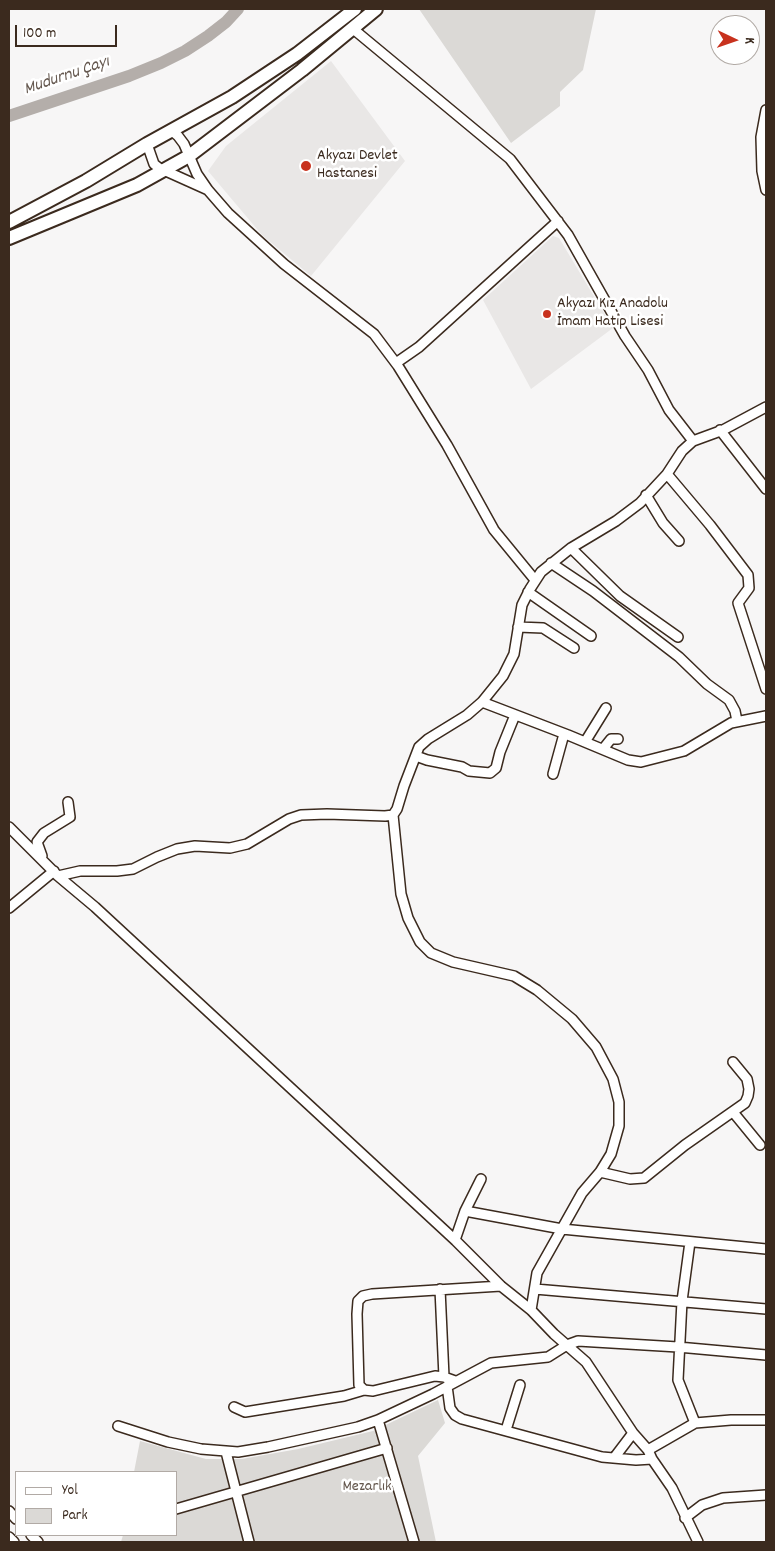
<!DOCTYPE html>
<meta charset="utf-8">
<style>
body{margin:0}
#map{position:relative;width:775px;height:1551px;overflow:hidden;background:#f7f6f6;font-family:Dekko,sans-serif}
canvas{display:block}
.frame{position:absolute;inset:0;border:10px solid #3b2a1e;pointer-events:none}
.legend{position:absolute;left:15px;top:1471px;width:162px;height:65px;box-sizing:border-box;background:#fff;border:1px solid #b1aaa5;margin:0;padding:6px 9px;list-style:none;font-size:15px;color:#3b2a1e}
.legend li{display:flex;align-items:center;gap:10px;height:25px}
.legend b{width:25px;border:1px solid #b1aaa5}
.north{position:absolute;left:710px;top:15px;width:50px;height:50px;box-sizing:border-box;background:#fff;border:1px solid #b1aaa5;border-radius:50%;rotate:93deg;font-size:14px;font-weight:700;line-height:20px;text-align:center;color:#3b2a1e}
.north::after{content:'';display:block;margin:auto;width:18px;height:22px;background:#c8321e;clip-path:polygon(50% 0,100% 100%,50% 72%,0 100%)}
.scale{position:absolute;left:15px;top:25px;width:102px;height:22px;box-sizing:border-box;border:2px solid #3b2a1e;border-top:0;padding-left:6px;font-size:15px;line-height:18px;white-space:nowrap;color:#3b2a1e;-webkit-text-stroke:4px #fff;paint-order:stroke}
</style>
<div id="map">
<canvas width="775" height="1551"></canvas>
<div class="frame"></div>
<ul class="legend">
<li><b style="height:6px;background:#fff"></b>Yol</li>
<li><b style="height:14px;background:#dbd9d6"></b>Park</li>
</ul>
<div class="north">K</div>
<div class="scale">100 m</div>
</div>
<script>
const ctx = document.querySelector('canvas').getContext('2d');
ctx.lineJoin = 'round';
function fillPath(path, color) {
  ctx.fillStyle = color;
  ctx.fill(path, 'evenodd');
}
function toPath(rows) {
  const path = new Path2D();
  for (const r of rows) {
    path.moveTo(r[0], r[1]);
    for (let i = 2; i < r.length; i += 2) path.lineTo(r[i], r[i + 1]);
  }
  return path;
}
function stroke(path, color, width, dash) {
  ctx.strokeStyle = color;
  ctx.lineWidth = width;
  ctx.lineCap = dash ? 'butt' : 'round';
  ctx.setLineDash(dash || []);
  ctx.stroke(path);
}
function write(font, color, halo, rows, align = 'center') {
  ctx.font = font + ' Dekko,sans-serif';
  ctx.lineWidth = 5;
  ctx.setLineDash([]);
  ctx.textBaseline = 'middle';
  ctx.strokeStyle = halo;
  ctx.fillStyle = color;
  for (const [text, x, y, turn = 0] of rows) {
    ctx.save();
    ctx.translate(x, y);
    ctx.rotate((+turn || 0) * Math.PI / 180);
    ctx.textAlign = isNaN(turn) ? turn : align;
    if (halo) ctx.strokeText(text, 0, 0);
    ctx.fillText(text, 0, 0);
    ctx.restore();
  }
}
fillPath(toPath([
 [331,61,405,161,311,276,262,235,208,171,226,146],
 [553,236,559,238,613,328,531,389,483,300]
]), '#e9e7e6');
fillPath(toPath([
 [419,9,596,9,583,70,560,92,560,106,511,143],
 [438,1400,445,1423,418,1456,436,1542,121,1542,123,1535,176,1535,176,1472,134,1472,140,1441,206,1459,242,1459,298,1449,373,1431]
]), '#dbd9d6');
stroke(toPath([
 [9,116,129,76,161,63,185,51,208,36,226,22,238,9]
]), '#b4aeaa', 12);
const minor = toPath([
 [352,28,510,159,568,235,625,336,648,370,669,410,693,441],
 [766,110,761,137,762,171,766,190],
 [171,130,178,136,184,144,197,174,208,190,228,213,284,264,374,334,398,366,447,445,494,530,535,580],
 [147,144,154,164,159,168,208,190],
 [396,363,419,347,558,221],
 [720,430,766,489],
 [667,474,710,525,748,575,749,588,738,603,766,689],
 [646,495,663,523,679,541],
 [571,548,620,596,678,637],
 [551,563,593,591,679,657,707,684,729,700,735,711,737,721],
 [528,592,591,636],
 [518,627,543,628,574,648],
 [482,702,568,735,628,760,641,762,684,751,731,723,766,716],
 [585,742,606,708],
 [603,749,611,739,618,739],
 [416,756,427,760,462,767,469,771,490,773,496,768,500,752,515,715],
 [553,774,564,734],
 [393,815,401,894,408,918,420,942,431,953,453,962,514,976,537,990,572,1019,596,1047,613,1079,619,1102,619,1126,611,1154,600,1172,582,1193,537,1273,531,1310],
 [9,827,58,876,95,907,455,1240,501,1286,531,1310,554,1334,586,1362,633,1433,648,1450,652,1459,672,1488,698,1542],
 [42,856,37,842,44,833,70,817,68,802],
 [58,876,80,871,117,871,133,869,157,857,177,849,195,846,230,848,247,844,289,819,301,815,327,814,385,816,393,815,397,809,404,786,419,747,428,739,467,715,482,702,503,676,514,654,522,605,530,589,541,572,571,548,616,521,640,503,667,474,682,451,693,441,723,430,766,407],
 [9,908,54,871],
 [733,1112,760,1145],
 [600,1172,630,1179,644,1178,685,1145,745,1103,748,1096,749,1089,747,1079,733,1062],
 [465,1211,562,1229,766,1249],
 [455,1240,465,1211,481,1179],
 [690,1242,682,1301,678,1380,695,1423],
 [440,1289,444,1377],
 [535,1289,766,1309],
 [455,1381,444,1377,435,1376,373,1391,364,1390,359,1385,357,1314,358,1301,363,1296,372,1294,501,1286],
 [447,1386,450,1408,455,1415,462,1419,602,1457,636,1460,652,1459],
 [234,1407,245,1412,344,1396,364,1390],
 [378,1420,414,1542],
 [118,1426,168,1442,201,1449,238,1452,268,1447,358,1427,378,1420,433,1394,491,1363,548,1357,567,1345,578,1341,678,1347,766,1355],
 [506,1430,520,1385],
 [648,1450,695,1423,731,1420,766,1420],
 [226,1452,249,1542],
 [614,1458,633,1433],
 [176,1509,387,1448],
 [9,1511,16,1519],
 [685,1518,702,1505,723,1498,766,1495],
 [31,1535,38,1542],
 [9,1537,14,1542]
]);
const highway = toPath([
 [9,222,86,181,147,144,232,97,297,54,355,9],
 [9,238,137,185,189,156,302,70,376,9]
]);
stroke(minor, '#3b2a1e', 12);
stroke(highway, '#3b2a1e', 16);
stroke(minor, '#fff', 9);
stroke(highway, '#fff', 12);
for (const [x, y, r, color] of [
 [306,166,6,"#c8321e"],
 [547,314,5,"#c8321e"]
]) {
  const dot = new Path2D();
  dot.arc(x, y, r, 0, 2 * Math.PI);
  ctx.fillStyle = color;
  ctx.fill(dot);
  stroke(dot, '#fff', 2);
}
write('16px', '#3b2a1e', '#fff', [
 ["Akyazı Devlet",317,157],
 ["Hastanesi",317,175],
 ["Akyazı Kız Anadolu",557,305],
 ["İmam Hatip Lisesi",557,323]
], 'left');
write('16px', '#63564c', '#fff', [
 ["Mezarlık",367,1488]
]);
write('italic 18px', '#65584f', '#fff', [
 ["Mudurnu Çayı",67,77,-19]
]);
</script>
